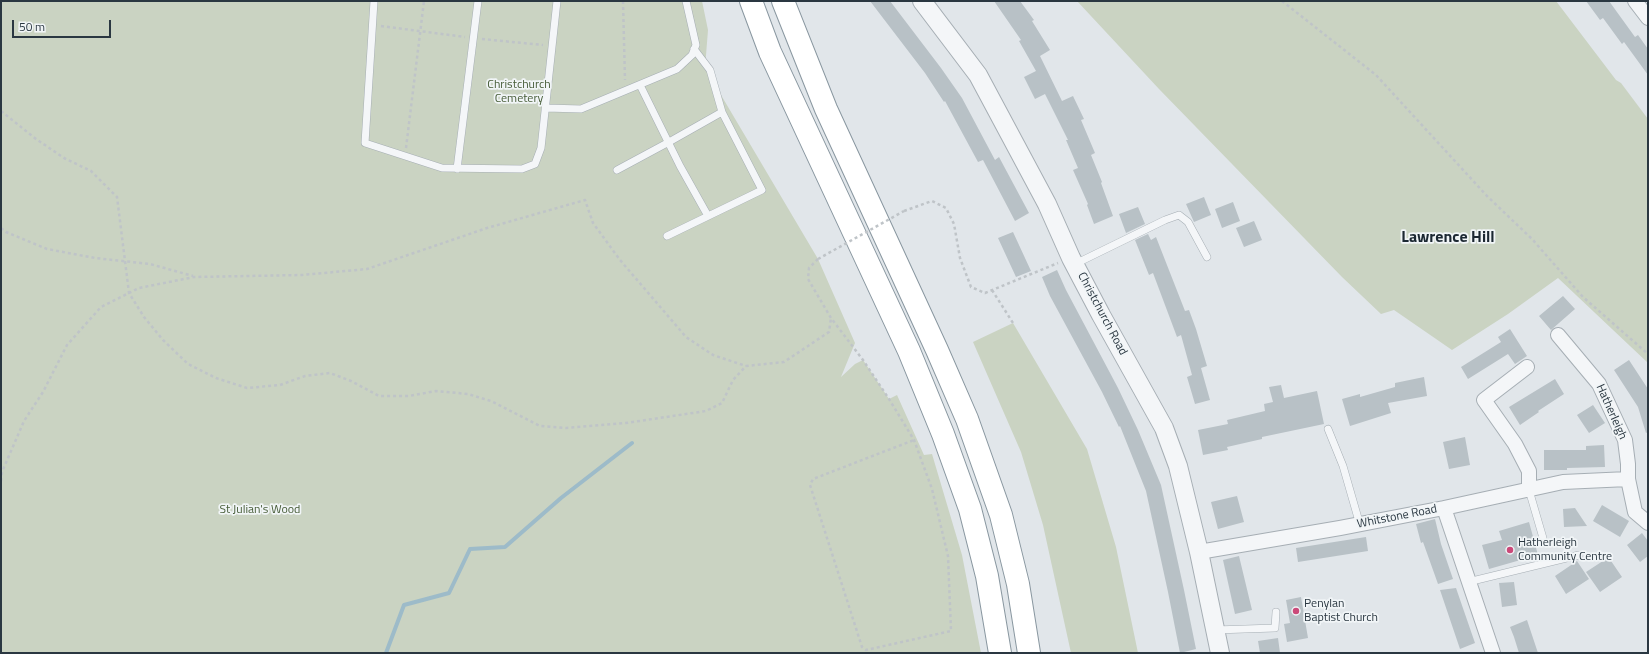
<!DOCTYPE html>
<style>
body{margin:0}
#map{position:relative;width:1649px;height:654px;overflow:hidden;background:#e1e6ea;font-family:"Titillium Web",sans-serif}
canvas{display:block}
.frame{position:absolute;inset:0;border:2px solid #2a3741;pointer-events:none}
.scale{position:absolute;left:12px;top:20px;width:99px;height:18px;box-sizing:border-box;border:2px solid #2a3741;border-top:0;padding-left:5px;font-size:12px;line-height:14px;white-space:nowrap;color:#2a3741;-webkit-text-stroke:3px #f1f5f7;paint-order:stroke}
</style>
<div id="map">
<canvas width="1649" height="654"></canvas>
<div class="frame"></div>
<div class="scale">50 m</div>
</div>
<script>
const ctx = document.querySelector('canvas').getContext('2d');
ctx.lineJoin = 'round';
function fillPath(path, color) {
  ctx.fillStyle = color;
  ctx.fill(path, 'evenodd');
}
function toPath(rows) {
  const path = new Path2D();
  for (const r of rows) {
    path.moveTo(r[0], r[1]);
    for (let i = 2; i < r.length; i += 2) path.lineTo(r[i], r[i + 1]);
  }
  return path;
}
function stroke(path, color, width, dash) {
  ctx.strokeStyle = color;
  ctx.lineWidth = width;
  ctx.lineCap = dash ? 'butt' : 'round';
  ctx.setLineDash(dash || []);
  ctx.stroke(path);
}
function write(font, color, halo, rows, align = 'center') {
  ctx.font = font + ' "Titillium Web",sans-serif';
  ctx.lineWidth = 3.5;
  ctx.setLineDash([]);
  ctx.textBaseline = 'middle';
  ctx.strokeStyle = halo;
  ctx.fillStyle = color;
  for (const [text, x, y, turn = 0] of rows) {
    ctx.save();
    ctx.translate(x, y);
    ctx.rotate((+turn || 0) * Math.PI / 180);
    ctx.textAlign = isNaN(turn) ? turn : align;
    if (halo) ctx.strokeText(text, 0, 0);
    ctx.fillText(text, 0, 0);
    ctx.restore();
  }
}
fillPath(toPath([
 [1,1,702,1,708,30,705,68,818,259,855,343,841,377,855,364,863,360,889,399,897,395,924,455,932,454,962,555,981,653,1,653],
 [1077,1,1556,1,1616,80,1621,83,1648,119,1648,363,1558,278,1508,314,1452,350,1394,310,1381,314,1342,277,1159,89],
 [1013,323,1087,449,1116,547,1138,653,1071,653,1043,525,1021,452,973,342]
]), '#cad3c2');
stroke(toPath([
 [386,653,404,605,449,593,470,549,505,547,561,498,632,443]
]), '#9dbbc9', 4);
fillPath(toPath([
 [870,1,890,1,941,68,962,98,995,160,999,157,1029,213,1015,221,983,160,978,162,945,101,944,102,925,73],
 [994,1,1020,1,1034,20,1032,21,1050,50,1040,56,1062,101,1073,96,1084,119,1081,120,1095,153,1091,155,1102,182,1101,183,1113,216,1094,224,1087,205,1088,204,1073,170,1078,168,1066,140,1068,140,1045,94,1035,99,1024,77,1036,71,1019,41,1021,40],
 [1586,1,1609,1,1635,37,1638,35,1648,49,1648,75,1624,42,1622,44,1603,18,1600,20],
 [1204,197,1211,215,1194,222,1186,204],
 [1233,202,1240,221,1222,228,1215,209],
 [1138,207,1145,224,1126,233,1119,214],
 [1254,221,1262,240,1244,247,1236,228],
 [1013,232,1031,271,1016,277,998,238],
 [1148,234,1151,240,1156,237,1185,311,1189,310,1196,329,1207,366,1201,368,1210,400,1195,404,1187,377,1192,375,1181,335,1177,337,1153,273,1149,275,1135,240],
 [1057,270,1066,290,1118,388,1138,430,1161,485,1184,590,1196,649,1180,653,1168,592,1146,491,1120,426,1119,427,1102,392,1050,296,1042,277],
 [1563,296,1575,309,1551,330,1539,316],
 [1510,329,1527,356,1515,364,1508,354,1468,379,1461,367,1501,342,1498,337],
 [1629,360,1648,389,1648,432,1646,433,1638,407,1614,370],
 [1424,377,1427,396,1388,403,1391,413,1350,426,1342,399,1360,394,1360,397,1395,387,1395,383],
 [1555,379,1564,394,1538,411,1539,412,1520,425,1509,407],
 [1281,385,1284,398,1317,391,1324,424,1262,437,1262,439,1227,447,1228,450,1203,455,1198,430,1228,424,1227,420,1265,411,1264,404,1273,402,1269,387],
 [1593,405,1605,423,1589,433,1577,415],
 [1465,437,1470,465,1449,469,1443,442],
 [1604,445,1605,467,1567,468,1567,470,1544,470,1544,450,1586,450,1586,446],
 [1237,496,1244,522,1218,529,1211,502],
 [1602,505,1629,521,1620,537,1593,521],
 [1575,508,1587,526,1564,527,1563,509],
 [1435,519,1441,544,1453,579,1438,584,1423,542,1421,543,1416,524],
 [1529,522,1538,555,1489,569,1482,545,1502,540,1499,531],
 [1642,533,1648,541,1648,556,1640,562,1627,545],
 [1366,537,1368,551,1298,562,1296,548],
 [1239,556,1252,610,1235,614,1223,560],
 [1609,557,1607,560,1609,558,1622,577,1600,592,1586,572],
 [1577,561,1589,579,1566,594,1555,576],
 [1514,582,1517,605,1502,607,1499,583],
 [1456,588,1475,643,1460,649,1440,590],
 [1301,597,1308,638,1287,642,1284,624,1290,623,1286,600],
 [1527,620,1538,653,1519,653,1514,637,1510,627],
 [1278,638,1280,653,1260,653,1258,641]
]), '#b8c1c6');
const service = toPath([
 [374,1,365,143,442,168,522,169,535,164,541,148,557,1],
 [640,85,680,166,708,216],
 [546,108,581,109,677,69,692,55,696,45,686,1],
 [457,169,478,1],
 [617,170,669,142,722,112],
 [667,236,762,190,722,112,710,70,694,49],
 [1075,264,1165,220,1179,215,1188,222,1207,257],
 [1328,429,1343,466,1360,525],
 [1529,490,1543,538],
 [1468,582,1579,555],
 [1215,630,1275,628,1276,612]
]);
const minor = toPath([
 [1635,1,1648,18],
 [1558,335,1599,384,1625,440,1628,464,1628,479,1635,512,1648,523],
 [1527,367,1484,400,1515,444,1529,471,1529,490],
 [1444,508,1563,482,1628,479],
 [1199,552,1340,528,1444,508,1493,653]
]);
const tertiary = toPath([
 [922,1,978,75,1047,204,1071,258,1101,315,1164,428,1178,466,1199,552,1220,653]
]);
const motorway = toPath([
 [751,1,770,52,909,351,943,434,970,509,987,576,1000,653],
 [783,1,826,109,937,350,967,419,1001,515,1018,584,1029,653]
]);
stroke(service, '#a6aeb4', 8);
stroke(minor, '#a6aeb4', 16);
stroke(tertiary, '#a6aeb4', 20);
stroke(motorway, '#8997a0', 24);
stroke(toPath([
 [623,1,625,80],
 [1282,1,1376,75,1487,196,1532,239,1583,297,1648,354],
 [381,26,465,37],
 [482,39,543,45],
 [1,111,36,139,64,158,91,171,117,197,129,293,144,317,163,340,188,364,216,378,247,388,280,385,305,376,330,373,351,381,379,396,409,396,436,391,468,394,491,401,540,426,566,428,626,423,706,411,722,403,733,380,746,366,784,362,829,332,831,318],
 [406,148,424,1],
 [904,211,932,201,946,208,954,224,960,258,971,287,985,293,1058,263],
 [1,228,6,232,47,249,95,258,150,264,193,276],
 [818,259,809,268,808,279,831,318,863,360,889,399,914,440,932,489,948,556,951,631,866,650,862,647,810,485,813,479,914,440],
 [992,290,1013,323],
 [1,481,2,472,24,421,43,392,67,345,101,307,139,288,194,277,302,275,367,269,487,228,585,200,593,223,620,260,686,337,713,355,746,366]
]), '#bfc4c8', 2.5, [3, 3]);
stroke(service, '#f4f6f8', 7);
stroke(minor, '#f4f6f8', 14);
stroke(tertiary, '#f4f6f8', 18);
stroke(motorway, '#fff', 22);
stroke(toPath([
 [818,259,904,211]
]), '#bfc4c8', 2.5, [3, 3]);
for (const [x, y, r, color] of [
 [1510,550,4,"#cb4979"],
 [1296,611,4,"#cb4979"]
]) {
  const dot = new Path2D();
  dot.arc(x, y, r, 0, 2 * Math.PI);
  ctx.fillStyle = color;
  ctx.fill(dot);
  stroke(dot, '#f1f5f7', 1.5);
}
write('12px', '#465c37', '#f1f5f7', [
 ["Christchurch",519,85],
 ["Cemetery",519,99],
 ["St Julian's Wood",260,510]
]);
write('12px', '#2a3741', '#f1f5f7', [
 ["Christchurch Road",1102,314,62],
 ["Hatherleigh",1611,412,66],
 ["Whitstone Road",1397,517,-11]
]);
write('12px', '#2a3741', '#f1f5f7', [
 ["Hatherleigh",1518,543],
 ["Community Centre",1518,557],
 ["Penylan",1304,604],
 ["Baptist Church",1304,618]
], 'left');
write('bold 16px', '#1c2832', '#f1f5f7', [
 ["Lawrence Hill",1448,238]
]);
</script>
